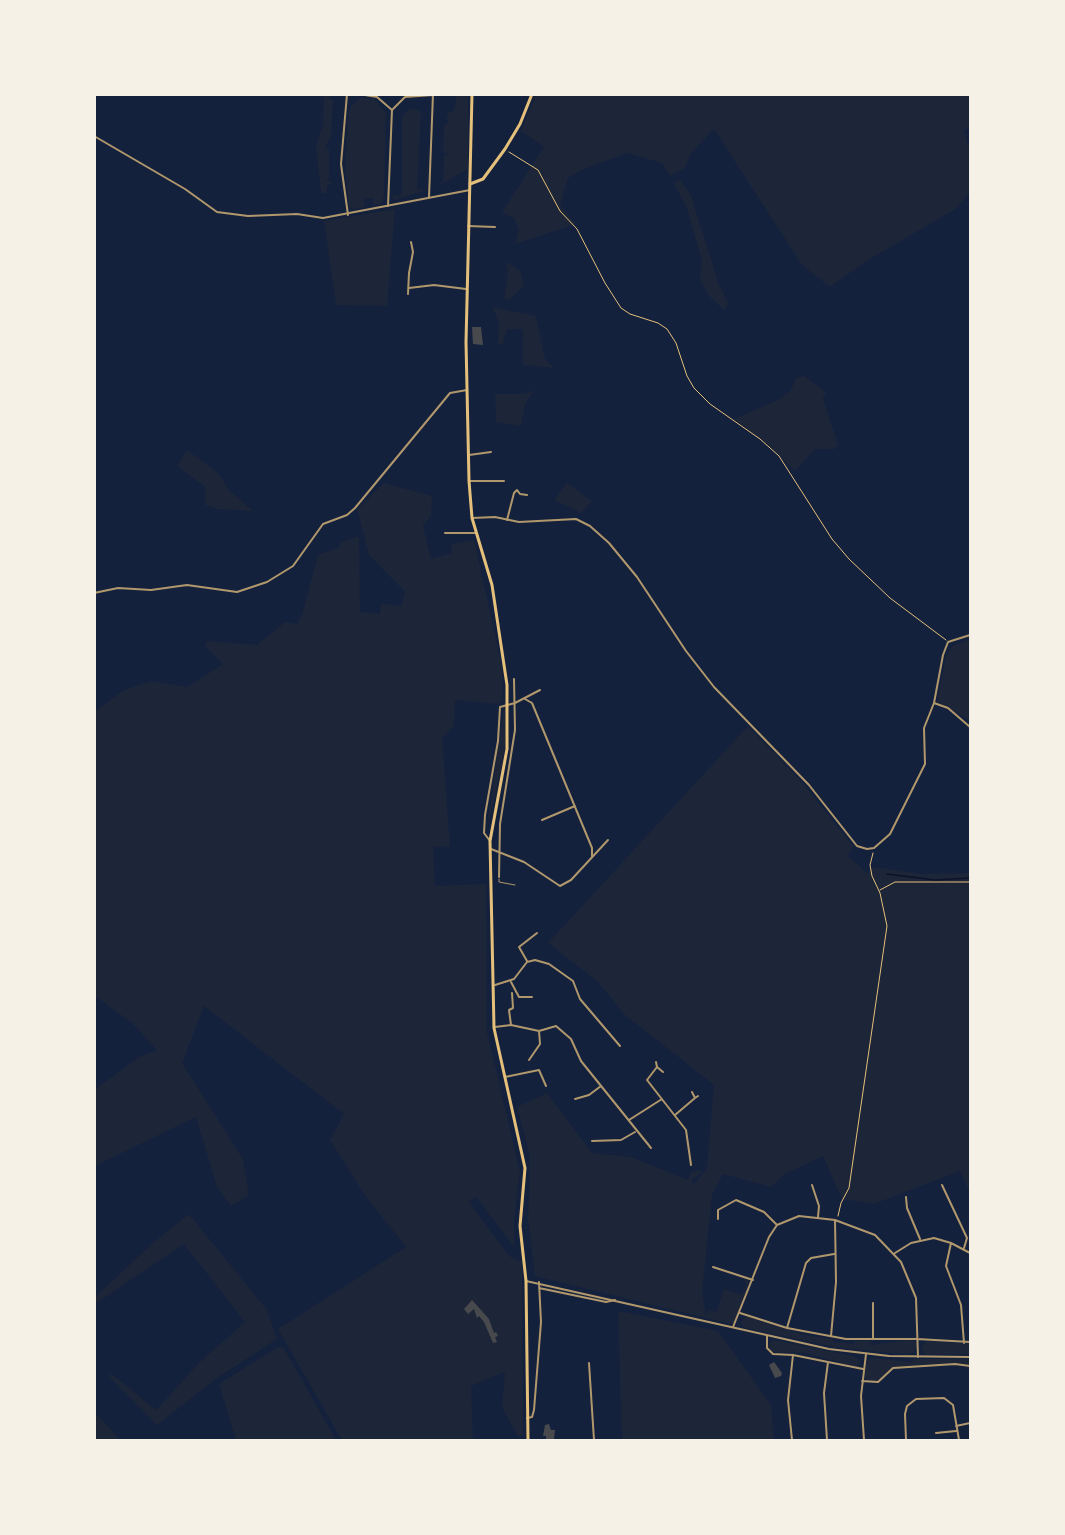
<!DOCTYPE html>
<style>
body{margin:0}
#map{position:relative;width:1065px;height:1535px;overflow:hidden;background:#14213d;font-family:"Crimson Pro",serif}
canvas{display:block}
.frame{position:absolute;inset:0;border:96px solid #f6f1e7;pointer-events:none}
</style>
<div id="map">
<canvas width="1065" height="1535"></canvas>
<div class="frame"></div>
</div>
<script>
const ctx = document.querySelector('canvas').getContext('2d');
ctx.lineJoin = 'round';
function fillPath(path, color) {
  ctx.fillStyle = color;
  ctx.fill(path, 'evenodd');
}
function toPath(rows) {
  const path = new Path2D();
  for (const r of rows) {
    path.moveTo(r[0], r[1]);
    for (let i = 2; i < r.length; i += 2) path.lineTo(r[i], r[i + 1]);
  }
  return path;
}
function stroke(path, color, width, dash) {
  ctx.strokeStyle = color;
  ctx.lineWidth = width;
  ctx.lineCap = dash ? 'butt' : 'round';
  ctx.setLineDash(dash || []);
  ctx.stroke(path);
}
fillPath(toPath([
 [324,95,332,95,327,99,333,99,331,136,325,148,329,149,329,179,325,180,331,181,331,184,328,184,326,193,321,193,316,146,323,125],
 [456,95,468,95,468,169,438,186,438,183,443,182,444,155,451,155,443,152,444,126,449,122,446,118,449,111,452,113,455,108],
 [536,95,970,95,970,127,964,131,970,150,970,193,954,210,868,260,830,287,802,265,714,129,691,153,685,168,670,176,662,163,627,153,584,169,568,178,560,205,576,224,515,244,519,230,514,218,502,212,544,147,521,131],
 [360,98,374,99,386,113,384,195,382,203,374,205,373,198,364,199,365,207,352,209,349,207,345,168,348,118,350,107],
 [409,109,418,110,421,113,417,189,427,190,394,200,391,195,400,196,402,190,402,116],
 [677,180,681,181,691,196,719,285,728,302,725,311,709,296,700,279,702,261,687,208,674,184],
 [395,209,387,306,336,305,324,221],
 [505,261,520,271,524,286,509,300,504,299,508,271],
 [492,307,536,316,545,359,554,368,523,365,523,329,507,329,503,344,498,345,499,322],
 [804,376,826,392,823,399,838,445,834,449,815,449,795,471,770,446,734,419,780,399,791,390,796,378],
 [535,390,525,404,521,426,496,422,495,394,524,394],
 [187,450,219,474,228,489,253,511,218,509,205,505,205,487,177,466],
 [384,483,432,496,431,516,423,525,431,559,452,553,451,544,474,540,502,667,503,701,498,704,455,700,454,726,442,738,450,846,433,847,435,886,486,884,487,1032,520,1172,514,1221,514,1247,476,1197,469,1202,509,1256,522,1262,523,1436,518,1436,502,1407,505,1372,471,1386,473,1440,344,1440,340,1437,278,1329,406,1247,366,1197,330,1140,344,1114,204,1006,182,1063,243,1159,249,1195,231,1206,217,1187,196,1117,95,1166,95,1089,141,1056,157,1050,132,1023,95,996,95,711,124,690,151,681,187,687,223,664,205,646,207,641,257,645,285,622,297,624,302,615,318,555,338,548,341,542,359,536,360,612,380,614,381,604,401,606,405,592,369,555,357,509],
 [567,483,592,501,581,513,554,500],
 [970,639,970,718,967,719,937,702,946,657,952,646],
 [506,707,506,736,503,762,487,830,503,710],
 [748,726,801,781,853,846,848,856,867,873,874,867,922,874,970,873,970,1193,960,1171,874,1204,842,1199,823,1156,785,1174,771,1187,723,1174,712,1195,702,1292,706,1315,709,1310,717,1312,724,1289,742,1295,747,1285,744,1279,749,1281,735,1322,730,1324,535,1276,528,1220,530,1156,517,1107,547,1093,592,1153,631,1157,688,1180,691,1172,700,1170,702,1172,691,1181,694,1184,707,1168,714,1085,625,1015,597,981,548,943],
 [189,1214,267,1310,277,1339,217,1378,157,1425,108,1376,112,1374,156,1410,200,1362,245,1322,184,1244,95,1304,95,1297,154,1242],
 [618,1311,718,1331,771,1405,774,1440,622,1440],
 [746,1316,804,1335,833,1339,834,1342,854,1344,855,1341,871,1341,871,1345,911,1340,916,1343,916,1348,913,1353,901,1354,835,1347,745,1328,740,1323],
 [774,1340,853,1356,861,1362,857,1367,805,1353,772,1352,768,1345],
 [926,1341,970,1344,970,1354,926,1355,921,1348],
 [278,1347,284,1348,336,1440,236,1440,219,1384],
 [871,1358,913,1362,913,1359,970,1359,970,1365,953,1363,892,1368,878,1381,869,1381,865,1377,866,1362],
 [95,1413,108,1426,120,1440,95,1440]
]), '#1d2539');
stroke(toPath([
 [887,874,935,880,970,878]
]), '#0b132b', 1.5);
fillPath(toPath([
 [472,327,481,327,483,345,473,344],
 [472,1300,489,1319,494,1333,496,1332,498,1336,495,1337,497,1342,493,1343,484,1322,479,1316,477,1318,474,1309,468,1314,464,1309],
 [774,1362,782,1373,781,1376,775,1378,769,1365],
 [545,1425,549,1424,551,1430,555,1430,554,1439,546,1440,546,1436,543,1436]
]), '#48494c');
stroke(toPath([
 [509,152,538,170,560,211,577,229,605,283,621,308,630,314,658,323,667,329,676,343,687,376,694,388,710,404,760,439,779,456,832,539,849,559,890,598,946,640],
 [880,890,895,882,970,882],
 [838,1216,841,1203,849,1188,887,926,880,893,872,876,870,865,873,853]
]), '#e5c07b', 1);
stroke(toPath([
 [499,879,499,882,515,885]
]), '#b1986c', 1);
stroke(toPath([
 [347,94,341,164,348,215],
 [359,94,377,97,392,110,405,97,433,95],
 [94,136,185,189,217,212,248,216,297,214,323,218,470,190],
 [429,197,433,94],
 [388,206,392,110],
 [468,226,495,227],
 [409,288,434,285,466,289],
 [408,294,409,273,413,252,411,242],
 [469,455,491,452],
 [469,481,504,481],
 [507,520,514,493,517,490,520,494,527,495],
 [445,533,476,533],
 [525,699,532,703,592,848,592,857],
 [934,703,948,708,970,727],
 [542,820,575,806],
 [490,841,484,833,485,815,498,741,500,707,515,703,540,690],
 [491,849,524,862,560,886,571,880,608,840],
 [499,877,500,824,515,730,514,679],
 [527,961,519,947,537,933],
 [511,982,519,997,532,997],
 [495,985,514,979,527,962,535,960,549,964,573,981,580,999,620,1046],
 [511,1025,509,1010,513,1008,512,993],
 [495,1027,511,1025,539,1031,556,1026,571,1039,581,1061,651,1148],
 [529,1060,540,1044,539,1031],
 [656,1062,657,1067,663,1072],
 [657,1067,647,1080,686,1130,691,1165],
 [505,1077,539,1070,546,1086],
 [692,1092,695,1098,698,1096],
 [575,1099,589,1095,601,1086],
 [675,1115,695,1098],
 [629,1120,662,1099],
 [592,1141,621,1140,635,1132],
 [812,1185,819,1206,818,1217],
 [942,1185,967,1238,964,1248],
 [906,1197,907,1208,920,1239],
 [718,1219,718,1210,736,1200,764,1212,777,1225],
 [951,1243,946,1266,961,1305,964,1343],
 [895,1253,911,1243,934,1238,951,1243,970,1253],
 [713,1267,753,1280],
 [539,1288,606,1302,615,1300],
 [873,1303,873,1339],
 [740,1313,787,1328,846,1339,917,1339,970,1342],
 [733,1327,769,1237,777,1225,799,1216,835,1220,875,1235,901,1262,916,1298,918,1357],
 [787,1328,806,1263,811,1258,834,1254],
 [767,1336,767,1348,773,1354,793,1355,863,1369],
 [831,1336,836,1282,835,1220],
 [589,1363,594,1440],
 [862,1381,878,1382,893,1368,955,1364,970,1366],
 [527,1418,532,1417,534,1410,541,1322,539,1282],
 [956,1426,970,1423],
 [936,1433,956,1431],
 [792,1440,788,1400,793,1355],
 [827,1440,824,1393,828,1362],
 [864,1440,861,1396,866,1354],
 [906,1440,905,1414,907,1406,916,1399,944,1398,953,1405,959,1440]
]), '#b1986c', 2);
stroke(toPath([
 [472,518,495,517,519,522,576,519,590,526,609,543,637,577,686,651,714,687,809,785,857,846,867,849,874,848,890,834,925,764,924,728,934,703,943,655,948,642,970,635],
 [94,593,118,588,151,590,187,585,237,592,267,582,293,566,323,524,347,515,355,508,450,393,467,390],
 [526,1281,829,1349,889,1356,970,1357]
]), '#b1986c', 2);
stroke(toPath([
 [470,184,483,179,505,149,520,124,532,94]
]), '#e5c07b', 3);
stroke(toPath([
 [472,94,466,342,469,481,472,518,492,585,507,685,507,749,490,841,494,1028,525,1168,520,1226,526,1281,528,1440]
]), '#e5c07b', 3);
</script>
